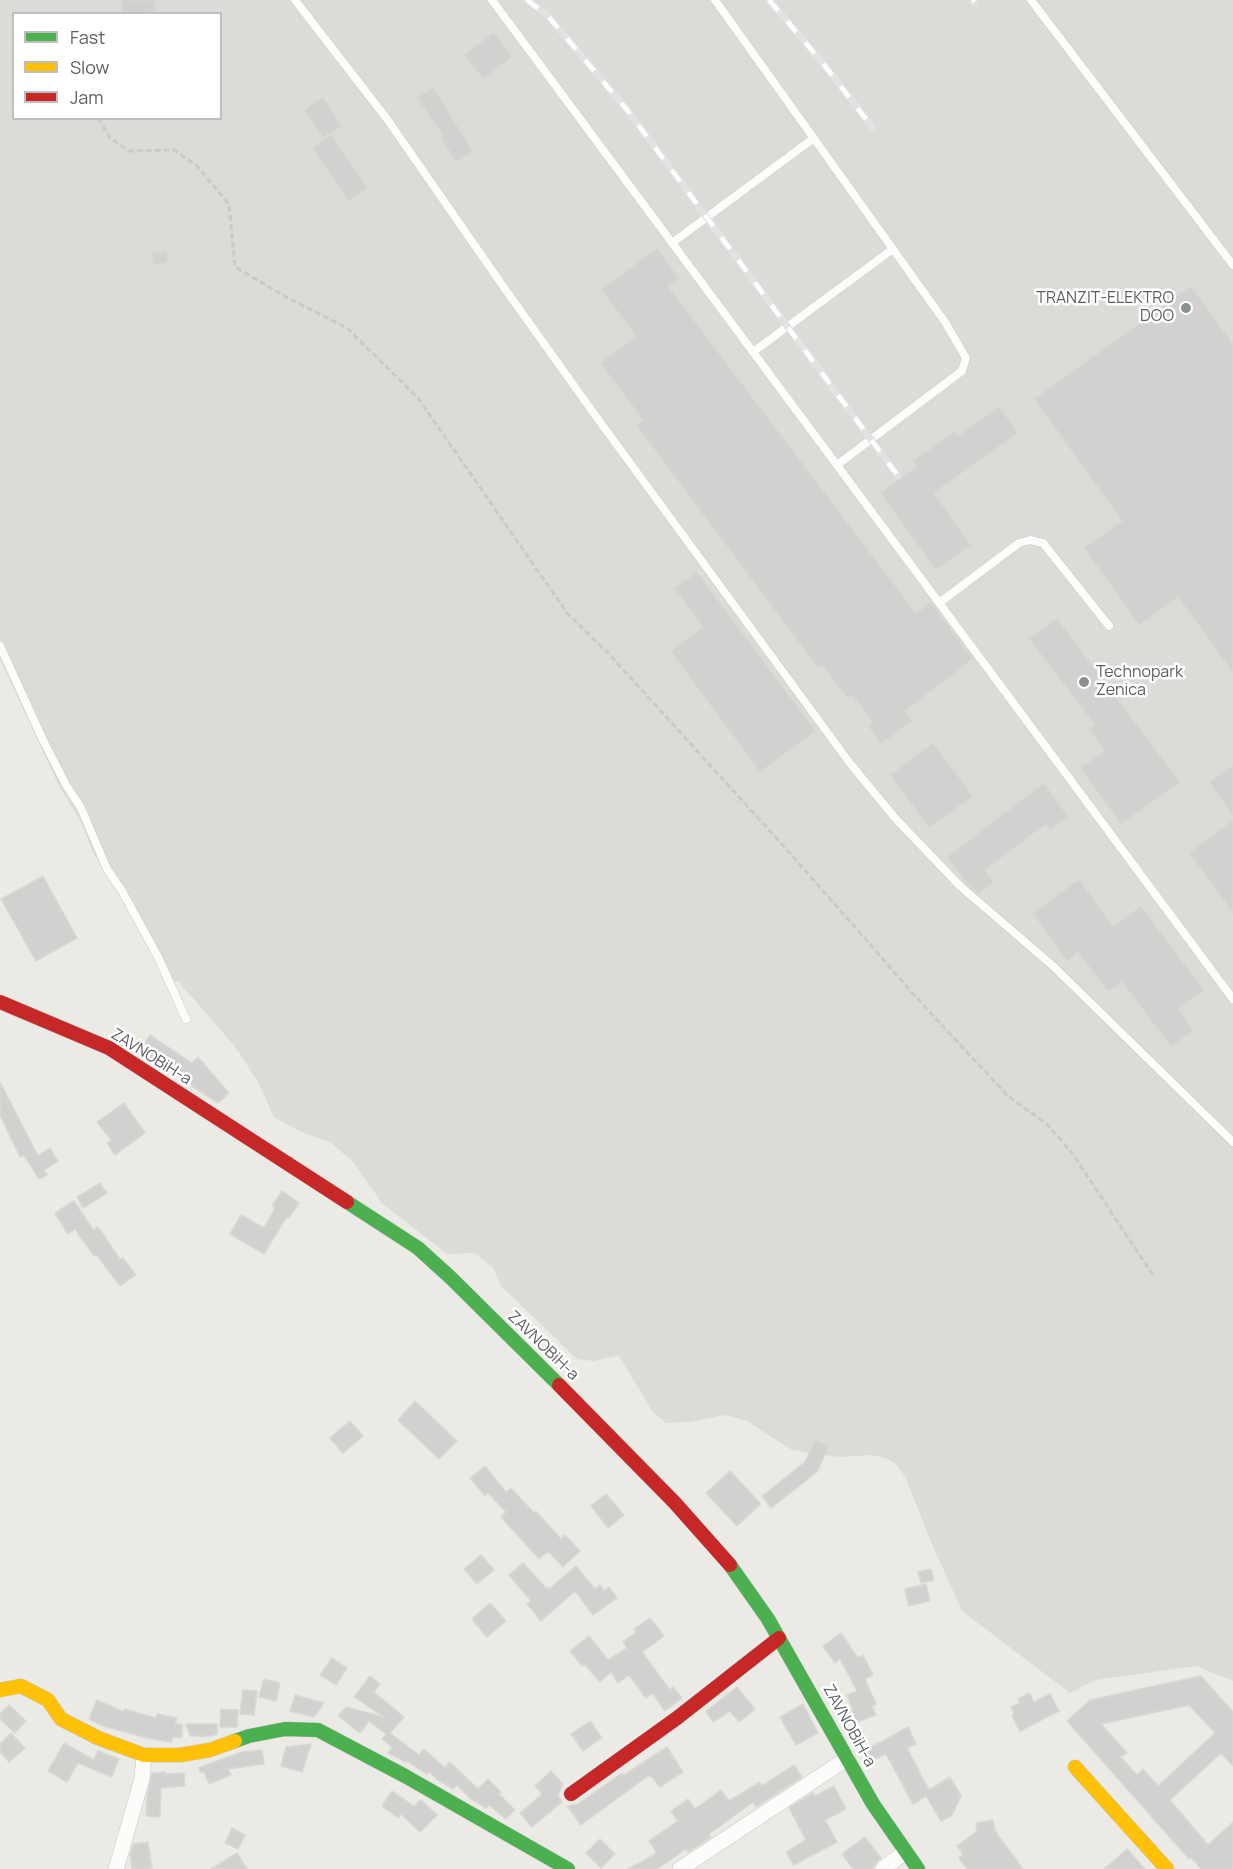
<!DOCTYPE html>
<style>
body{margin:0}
#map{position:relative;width:1233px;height:1869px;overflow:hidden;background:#ebeae5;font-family:Manrope,sans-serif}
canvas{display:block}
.legend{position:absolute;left:12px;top:12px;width:210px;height:108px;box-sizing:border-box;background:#fff;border:2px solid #bdbfc1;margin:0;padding:8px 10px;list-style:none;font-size:18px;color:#5b5f63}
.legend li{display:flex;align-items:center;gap:12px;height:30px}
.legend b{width:30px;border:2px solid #bdbfc1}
</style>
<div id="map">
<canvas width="1233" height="1869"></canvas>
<ul class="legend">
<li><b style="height:8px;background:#4caf50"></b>Fast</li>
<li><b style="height:8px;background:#ffc107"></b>Slow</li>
<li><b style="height:8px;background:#c62828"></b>Jam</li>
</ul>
</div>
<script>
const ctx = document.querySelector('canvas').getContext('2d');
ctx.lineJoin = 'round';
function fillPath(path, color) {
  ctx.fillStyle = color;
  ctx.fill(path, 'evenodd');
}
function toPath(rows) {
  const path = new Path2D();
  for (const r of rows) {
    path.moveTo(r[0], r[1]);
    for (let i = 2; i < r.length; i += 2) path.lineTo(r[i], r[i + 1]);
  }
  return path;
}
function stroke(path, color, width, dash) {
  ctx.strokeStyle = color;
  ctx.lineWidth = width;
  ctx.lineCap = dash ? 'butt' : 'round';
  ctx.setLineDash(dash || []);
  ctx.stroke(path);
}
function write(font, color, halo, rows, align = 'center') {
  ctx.font = font + ' Manrope,sans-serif';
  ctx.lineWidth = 5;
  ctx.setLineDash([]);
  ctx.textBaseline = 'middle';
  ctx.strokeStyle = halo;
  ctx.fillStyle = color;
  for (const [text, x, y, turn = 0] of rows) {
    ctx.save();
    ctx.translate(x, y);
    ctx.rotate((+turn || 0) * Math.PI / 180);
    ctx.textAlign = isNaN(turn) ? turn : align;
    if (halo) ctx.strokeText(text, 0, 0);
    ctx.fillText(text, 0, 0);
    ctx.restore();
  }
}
fillPath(toPath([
 [0,0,1233,0,1233,1681,1196,1666,1095,1680,1070,1693,962,1611,931,1542,905,1476,896,1464,885,1458,871,1455,839,1457,792,1450,747,1421,725,1415,689,1422,666,1423,653,1412,619,1356,593,1361,577,1359,501,1286,493,1268,475,1253,447,1254,382,1203,353,1162,330,1142,301,1132,274,1117,258,1082,236,1048,178,981,168,984,112,881,93,853,82,824,59,786,0,659],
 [14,14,220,14,220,118,14,118]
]), '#dddbd8');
const building = toPath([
 [121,0,154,0,156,12,123,14,121,0],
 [494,32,512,57,483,79,464,55,494,32],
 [433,87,473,151,456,162,441,138,443,136,417,98,433,87],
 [323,97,342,126,323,138,304,110,323,97],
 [331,135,368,188,349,201,312,148,331,135],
 [657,248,679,278,668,286,916,613,931,602,973,659,905,711,912,721,881,744,868,726,873,722,852,695,847,698,822,665,818,668,636,425,643,420,600,363,636,336,601,290,657,248],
 [167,251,168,263,154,265,152,253,167,251],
 [1191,286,1233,344,1233,673,1178,597,1139,625,1084,548,1122,521,1034,399,1191,286],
 [999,406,1018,433,934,493,971,545,936,570,880,493,917,466,913,461,955,431,958,436,999,406],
 [697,572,816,731,760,772,670,651,703,627,674,588,697,572],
 [1057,618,1180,782,1121,824,1080,768,1105,751,1089,730,1095,725,1029,639,1057,618],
 [933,743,973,796,929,828,890,775,933,743],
 [1233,765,1233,816,1209,782,1233,765],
 [1044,783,1068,816,1050,830,1046,824,985,870,994,882,978,894,969,886,947,857,1044,783],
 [1233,820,1233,913,1189,853,1233,820],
 [43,876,77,938,36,961,1,899,43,876],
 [1079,879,1113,926,1141,906,1204,990,1178,1009,1194,1030,1171,1047,1122,982,1108,992,1078,952,1067,961,1033,914,1079,879],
 [150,1035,192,1063,198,1057,229,1093,218,1103,193,1087,172,1063,167,1070,139,1052,150,1035],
 [0,1082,38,1156,50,1148,58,1161,44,1170,47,1175,39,1179,24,1155,20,1157,0,1115,0,1082],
 [124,1103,145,1133,115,1155,107,1143,111,1140,97,1122,124,1103],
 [100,1183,107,1193,83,1208,77,1197,100,1183],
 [282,1191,299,1203,289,1218,287,1216,264,1254,230,1234,241,1215,264,1228,275,1208,272,1206,282,1191],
 [74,1201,93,1230,98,1227,120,1259,123,1258,136,1275,120,1286,96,1254,94,1256,75,1229,68,1234,55,1213,74,1201],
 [415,1401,457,1441,439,1459,398,1420,415,1401],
 [350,1421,363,1436,343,1453,330,1438,350,1421],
 [815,1440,829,1446,817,1472,771,1508,762,1496,805,1462,815,1440],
 [485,1466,506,1492,511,1488,534,1513,536,1511,561,1539,565,1535,580,1551,563,1567,548,1551,539,1559,501,1517,506,1512,488,1493,485,1496,470,1478,485,1466],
 [730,1471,761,1504,737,1526,706,1493,730,1471],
 [606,1494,624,1515,608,1528,591,1506,606,1494],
 [481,1555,494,1570,477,1584,464,1569,481,1555],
 [523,1563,546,1588,547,1587,549,1589,576,1566,595,1589,600,1585,604,1591,609,1587,617,1598,593,1615,575,1591,541,1621,527,1604,531,1601,509,1575,523,1563],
 [931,1569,934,1580,921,1583,918,1572,931,1569],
 [926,1584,930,1601,909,1606,905,1589,926,1584],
 [490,1603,506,1621,487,1637,472,1619,490,1603],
 [650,1618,664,1636,642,1652,670,1690,673,1687,682,1698,665,1711,652,1693,646,1698,629,1675,618,1683,611,1672,600,1682,584,1664,582,1666,570,1651,589,1636,608,1660,627,1648,623,1642,636,1632,634,1629,650,1618],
 [841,1633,858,1658,863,1655,873,1675,865,1679,876,1704,872,1706,876,1715,852,1724,847,1713,853,1711,847,1695,857,1691,840,1659,835,1663,823,1646,841,1633],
 [332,1658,347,1668,336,1685,320,1675,332,1658],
 [370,1676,380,1684,374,1692,404,1717,390,1733,419,1755,424,1749,445,1768,450,1762,478,1789,488,1779,501,1792,499,1794,515,1810,506,1819,489,1805,486,1808,471,1799,457,1785,453,1789,438,1780,429,1772,427,1774,407,1761,406,1762,388,1753,392,1747,382,1739,386,1734,369,1721,360,1733,338,1716,346,1707,384,1717,354,1697,370,1676],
 [1201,1676,1233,1712,1233,1766,1221,1753,1170,1800,1208,1845,1233,1822,1233,1869,1201,1869,1191,1857,1189,1859,1067,1721,1090,1700,1201,1676],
 [1189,1705,1215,1733,1158,1786,1143,1769,1137,1775,1121,1757,1127,1753,1101,1724,1189,1705],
 [264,1679,280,1683,276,1701,259,1697,264,1679],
 [737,1687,755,1709,739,1722,730,1711,713,1722,706,1711,737,1687],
 [243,1690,257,1691,254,1715,240,1714,243,1690],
 [1029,1693,1034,1702,1050,1694,1059,1711,1020,1731,1012,1716,1014,1714,1011,1707,1020,1703,1018,1699,1029,1693],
 [295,1695,324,1703,314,1717,290,1711,295,1695],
 [97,1700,124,1712,125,1709,156,1718,157,1714,177,1718,175,1724,182,1724,182,1737,173,1737,171,1742,147,1738,103,1726,89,1719,97,1700],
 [803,1704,818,1733,796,1745,780,1717,803,1704],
 [9,1705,26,1721,15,1733,0,1719,0,1714,9,1705],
 [221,1709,238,1710,237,1727,220,1727,221,1709],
 [590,1721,602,1738,583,1751,571,1734,590,1721],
 [186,1724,217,1724,217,1734,211,1736,190,1736,186,1724],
 [908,1727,916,1744,907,1748,929,1790,950,1777,961,1796,952,1815,941,1821,926,1796,913,1804,886,1754,870,1761,864,1751,908,1727],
 [11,1733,25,1748,9,1762,0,1752,0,1744,11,1733],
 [64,1743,94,1760,98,1751,119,1759,112,1777,78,1763,67,1782,48,1771,64,1743],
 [311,1744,302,1772,281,1766,286,1747,311,1744],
 [667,1747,683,1772,660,1787,651,1776,648,1776,581,1825,567,1806,578,1804,622,1773,624,1775,667,1747],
 [262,1750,264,1764,228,1769,231,1775,209,1784,204,1772,200,1772,199,1768,214,1762,242,1752,262,1750],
 [794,1765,802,1777,756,1807,753,1802,709,1834,711,1837,688,1852,686,1849,657,1869,628,1869,657,1853,649,1841,678,1821,671,1811,688,1799,695,1809,721,1790,729,1801,760,1782,762,1786,794,1765],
 [551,1771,563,1784,558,1795,562,1802,532,1827,520,1813,542,1794,535,1786,551,1771],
 [165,1772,165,1774,184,1773,185,1786,161,1788,160,1817,146,1816,147,1797,152,1773,165,1772],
 [834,1786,846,1809,825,1820,837,1842,794,1865,786,1852,806,1840,789,1808,813,1793,815,1796,834,1786],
 [392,1791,414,1806,421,1800,437,1815,420,1832,401,1814,398,1818,382,1806,392,1791],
 [993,1820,995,1831,1023,1869,967,1869,959,1858,963,1854,957,1846,977,1831,976,1823,993,1820],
 [232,1828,245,1835,238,1849,225,1843,232,1828],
 [865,1837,881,1858,874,1865,873,1869,853,1869,842,1854,865,1837],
 [600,1839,615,1854,601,1868,586,1853,600,1839],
 [148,1842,152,1869,132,1869,130,1855,133,1844,148,1842],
 [1127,1849,1145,1869,1104,1869,1127,1849],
 [237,1853,247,1869,211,1869,237,1853]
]);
fillPath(building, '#d2d1cf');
stroke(building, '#dad8d4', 1.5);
const lane = toPath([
 [295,0,387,119,505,289,595,415,849,762,895,818,960,886,1053,966,1233,1142],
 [492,0,1233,999],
 [715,0,945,322,966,358,962,371,837,465],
 [1031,0,1233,265],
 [672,243,814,138],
 [753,352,893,249],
 [939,603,1019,543,1030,540,1043,543,1109,626],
 [0,646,43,740,66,785,81,808,107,869,122,891,158,957,186,1019]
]);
const street = toPath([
 [116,1869,142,1779,144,1755],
 [680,1869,848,1758],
 [883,1869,905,1852]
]);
const fast = toPath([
 [347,1202,418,1248,451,1278,559,1385],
 [730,1565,768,1619,873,1804,918,1869],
 [235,1741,249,1736,285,1729,318,1730,405,1776,568,1869]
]);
const slow = toPath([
 [0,1690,21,1686,48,1700,61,1719,98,1738,144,1755,180,1755,210,1750,235,1741],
 [1075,1767,1167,1869]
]);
const jam = toPath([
 [0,1002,109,1048,347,1202],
 [559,1385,675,1503,730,1565],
 [571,1794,677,1718,779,1638]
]);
stroke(lane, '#c8c8c7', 9);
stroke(street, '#c8c8c7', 16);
stroke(fast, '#c7c7c7', 15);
stroke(slow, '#c7c7c7', 15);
stroke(jam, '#c7c7c7', 15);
stroke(toPath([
 [87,14,87,13],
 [98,118,110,138,129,151,174,150,196,165,229,204,235,267,288,298,347,328,418,398,567,613,608,653,789,852,924,1006,1009,1097,1046,1123,1072,1153,1153,1275]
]), '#c8ccc9', 3, [6, 3]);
stroke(lane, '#fcfcfb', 8);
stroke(street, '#fcfcfb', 15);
stroke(fast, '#4caf50', 14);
stroke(slow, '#ffc107', 14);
stroke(jam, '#c62828', 14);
const rail = toPath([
 [527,0,548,16,628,111,898,476],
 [769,0,822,62,872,127],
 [973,0,974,2]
]);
stroke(rail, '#e2e2e2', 7);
stroke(rail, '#fff', 4.5, [14]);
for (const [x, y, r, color] of [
 [1186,308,6,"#8d9090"],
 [1084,682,6,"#8d9090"]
]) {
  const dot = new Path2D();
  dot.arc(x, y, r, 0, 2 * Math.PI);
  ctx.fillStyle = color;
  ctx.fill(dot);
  stroke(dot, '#fff', 2);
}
write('16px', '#5b5f63', '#fff', [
 ["TRANZIT-ELEKTRO",1174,299],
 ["DOO",1174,317],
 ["Technopark",1096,673,"left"],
 ["Zenica",1096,691,"left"]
], 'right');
write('16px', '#5b5f63', '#fff', [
 ["ZAVNOBiH-a",151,1057,32],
 ["ZAVNOBiH-a",543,1346,44],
 ["ZAVNOBiH-a",849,1726,61]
]);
</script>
